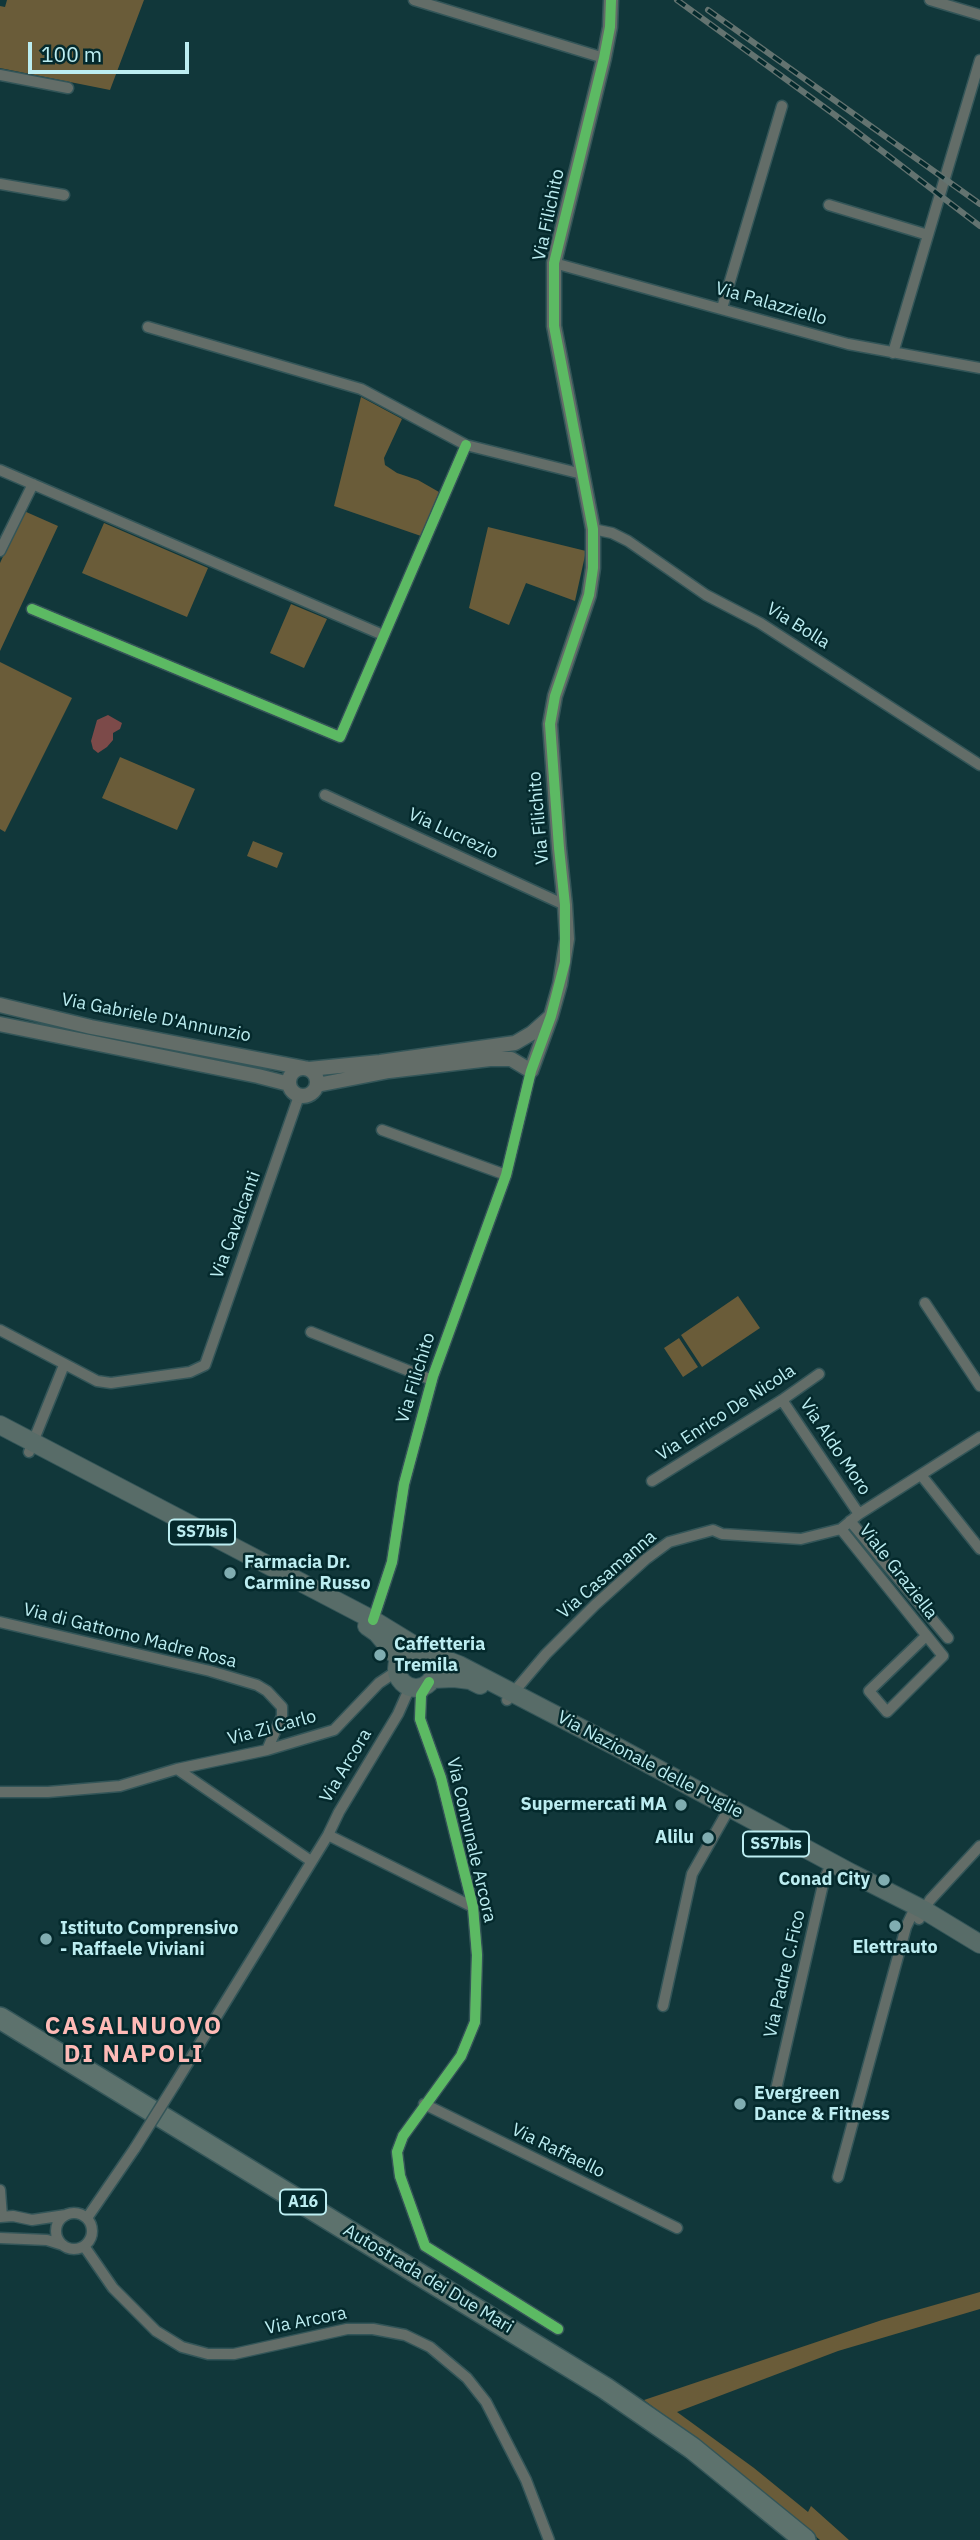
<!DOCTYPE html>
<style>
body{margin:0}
#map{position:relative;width:980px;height:2540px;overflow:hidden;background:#11373a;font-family:"IBM Plex Sans",sans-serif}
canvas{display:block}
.scale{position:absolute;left:28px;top:42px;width:161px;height:32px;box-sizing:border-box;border:4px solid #bcedf1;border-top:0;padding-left:9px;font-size:21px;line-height:24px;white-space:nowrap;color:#bcedf1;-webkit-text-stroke:5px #04292c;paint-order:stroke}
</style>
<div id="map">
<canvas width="980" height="2540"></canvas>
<div class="scale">100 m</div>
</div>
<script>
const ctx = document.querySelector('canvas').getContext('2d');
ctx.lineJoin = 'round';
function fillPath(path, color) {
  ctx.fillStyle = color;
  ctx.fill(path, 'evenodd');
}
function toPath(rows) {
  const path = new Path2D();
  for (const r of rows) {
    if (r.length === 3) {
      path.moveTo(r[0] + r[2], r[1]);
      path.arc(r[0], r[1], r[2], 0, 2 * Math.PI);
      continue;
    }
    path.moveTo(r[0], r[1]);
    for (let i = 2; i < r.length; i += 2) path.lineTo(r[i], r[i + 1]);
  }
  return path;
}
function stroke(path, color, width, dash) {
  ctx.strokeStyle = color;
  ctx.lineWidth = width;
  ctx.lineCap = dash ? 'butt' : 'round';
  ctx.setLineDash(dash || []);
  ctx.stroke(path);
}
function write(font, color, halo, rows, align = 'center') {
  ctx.font = font + ' "IBM Plex Sans",sans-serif';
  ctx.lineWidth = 5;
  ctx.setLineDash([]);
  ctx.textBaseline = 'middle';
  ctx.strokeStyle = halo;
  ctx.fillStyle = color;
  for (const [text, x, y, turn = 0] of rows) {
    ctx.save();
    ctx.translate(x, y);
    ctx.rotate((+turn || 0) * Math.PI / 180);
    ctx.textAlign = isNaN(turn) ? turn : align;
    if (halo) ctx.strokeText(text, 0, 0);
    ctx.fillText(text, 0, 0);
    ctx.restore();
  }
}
fillPath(toPath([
 [7,0,144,0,110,90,0,68,0,6,5,7],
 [361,397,402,419,384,458,385,465,397,473,418,480,439,492,421,536,334,506],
 [24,511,58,526,0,651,0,563],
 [104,523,208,568,187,617,82,573],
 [488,527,586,551,575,601,526,583,509,625,469,608],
 [291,604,327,619,304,668,270,653],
 [0,662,72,698,5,832,0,829],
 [120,757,195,789,177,830,102,798],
 [253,841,283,853,277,868,247,856],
 [738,1296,760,1328,702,1367,681,1335],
 [679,1338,698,1367,683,1377,664,1348],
 [980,2292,980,2309,838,2351,677,2412,754,2468,808,2512,811,2506,849,2540,820,2540,745,2477,644,2400,882,2320]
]), '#6a5c39');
fillPath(toPath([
 [108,715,122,723,120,729,113,733,113,740,107,747,98,753,93,749,91,741,97,720]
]), '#7c4a49');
const minor = toPath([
 [414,0,604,58],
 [930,0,980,15],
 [0,75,68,88],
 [0,184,64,195],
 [829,205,928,235],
 [554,263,848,344,980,368],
 [722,308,782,106],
 [148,327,361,389,466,445,582,474],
 [893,353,980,60],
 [0,470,383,635],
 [593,529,612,533,628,541,706,595,760,623,980,765],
 [0,551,33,484],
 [32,609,340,737,466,445],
 [325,795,565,905],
 [382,1130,506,1175],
 [925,1303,980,1386],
 [0,1330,97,1381,111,1383,190,1372,205,1365,299,1096],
 [311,1332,432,1380],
 [782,1400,859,1514],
 [29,1452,64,1365],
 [921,1475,980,1549],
 [652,1481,782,1400,819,1374],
 [850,1521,948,1638],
 [841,1529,943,1656,887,1712,869,1691,926,1636],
 [373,1620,392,1562,404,1484,433,1376,506,1175,531,1071],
 [0,1622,210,1671,257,1685,267,1691,282,1707,282,1716,267,1750],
 [429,1682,421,1695,420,1719,441,1778,473,1907,477,1955,475,2022,461,2056,403,2136,397,2152,400,2176,425,2246,558,2329],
 [507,1700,546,1654,595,1605,646,1559,669,1542,713,1530,722,1534,801,1539,841,1529,859,1514,980,1437],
 [177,1769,311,1861],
 [0,1792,48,1792,120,1786,177,1769,267,1750,334,1730,379,1683,397,1671],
 [328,1835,473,1907],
 [919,1919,930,1900,980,1846],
 [663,2006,692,1874,730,1807],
 [175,2084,328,1835,339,1812,398,1714,410,1687],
 [775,2094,824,1880,832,1863],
 [424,2104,677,2228],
 [838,2177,906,1927,916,1906],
 [0,2190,2,2217],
 [74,2231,18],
 [0,2217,13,2216,32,2220,66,2215],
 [87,2218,135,2148],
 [0,2238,47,2240,63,2245],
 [84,2246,113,2288,156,2331,182,2347,208,2354,234,2354,347,2329,373,2329,405,2335,430,2347,467,2378,486,2402,526,2480,549,2540]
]);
const tertiary = toPath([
 [0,1005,91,1027,304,1068],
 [0,1024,258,1076,289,1084],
 [303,1082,14],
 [309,1069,380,1062,515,1043,532,1033,550,1017],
 [317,1085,389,1071,490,1059,511,1059,531,1071,551,1016,560,984,567,939,565,905,559,848,550,724,555,696,589,595,593,568,593,529,554,326,554,263,604,58,610,27,611,0]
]);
const primary = toPath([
 [0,1425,373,1620,422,1650],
 [367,1626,377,1633,399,1659],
 [416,1669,19],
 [428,1653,459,1665,617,1747,851,1873,924,1910,980,1944],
 [432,1679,454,1678,470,1680,480,1685]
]);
const motorway = toPath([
 [0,2018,605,2388,692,2448,805,2540]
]);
stroke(minor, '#335558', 13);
stroke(tertiary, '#335558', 17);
stroke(primary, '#335558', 20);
stroke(motorway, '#335558', 24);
stroke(minor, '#636d68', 10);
stroke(tertiary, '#636d68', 14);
stroke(primary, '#586c68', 18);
stroke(motorway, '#5d726d', 21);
const rail = toPath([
 [677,0,835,115,980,226],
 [708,10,980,204]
]);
stroke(rail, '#637370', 6);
stroke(rail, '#04292c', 3.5, [10]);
const minorBridge = toPath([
 [135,2148,175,2084]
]);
stroke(minorBridge, '#335558', 13, []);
stroke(minorBridge, '#636d68', 10);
stroke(toPath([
 [32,609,340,737,466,445],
 [373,1620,392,1562,404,1484,433,1376,506,1175,531,1071,551,1016,565,962,565,905,559,848,550,724,555,696,589,595,593,568,593,529,554,326,554,263,604,58,610,27,611,0],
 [429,1682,421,1695,420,1719,441,1778,473,1907,477,1955,475,2022,461,2056,403,2136,397,2152,400,2176,425,2246,558,2329]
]), '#5cba63', 10);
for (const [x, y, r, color] of [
 [230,1573,7,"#80adb1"],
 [380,1655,7,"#80adb1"],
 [681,1805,7,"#80adb1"],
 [708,1838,7,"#80adb1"],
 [884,1880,7,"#80adb1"],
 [895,1926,7,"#80adb1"],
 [46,1939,7,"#80adb1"],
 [740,2104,7,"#80adb1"]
]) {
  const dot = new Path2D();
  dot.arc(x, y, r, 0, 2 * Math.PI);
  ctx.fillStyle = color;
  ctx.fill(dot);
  stroke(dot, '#04292c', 2.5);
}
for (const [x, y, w] of [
 [202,1532,66],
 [776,1844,66],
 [303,2202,46]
]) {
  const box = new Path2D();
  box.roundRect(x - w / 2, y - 12.5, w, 25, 5);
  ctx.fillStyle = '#04292c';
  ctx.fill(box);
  stroke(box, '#bcedf1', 2);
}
write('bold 16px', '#bcedf1', null, [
 ["SS7bis",202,1532],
 ["SS7bis",776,1844],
 ["A16",303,2202]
]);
write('18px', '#bcedf1', '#04292c', [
 ["Via Filichito",549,215,-78],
 ["Via Palazziello",771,304,16],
 ["Via Bolla",798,626,32],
 ["Via Filichito",539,818,-95],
 ["Via Lucrezio",453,834,25],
 ["Via Gabriele D'Annunzio",156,1018,11],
 ["Via Cavalcanti",236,1225,-70],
 ["Via Filichito",416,1378,-73],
 ["Via Enrico De Nicola",726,1413,-33],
 ["Via Aldo Moro",835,1447,56],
 ["Viale Graziella",898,1572,52],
 ["Via Casamanna",607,1575,-41],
 ["Via di Gattorno Madre Rosa",130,1636,14],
 ["Via Zi Carlo",272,1728,-15],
 ["Via Nazionale delle Puglie",650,1765,28],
 ["Via Arcora",346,1766,-59],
 ["Via Comunale Arcora",471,1840,77],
 ["Via Padre C.Fico",785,1974,-77],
 ["Via Raffaello",558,2151,26],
 ["Autostrada dei Due Mari",428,2279,31],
 ["Via Arcora",306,2321,-11]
]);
write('bold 18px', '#bcedf1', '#04292c', [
 ["Farmacia Dr.",244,1563],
 ["Carmine Russo",244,1584],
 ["Caffetteria",394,1645],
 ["Tremila",394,1666],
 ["Supermercati MA",667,1805,"right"],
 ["Alilu",694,1838,"right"],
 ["Conad City",870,1880,"right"],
 ["Istituto Comprensivo",60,1929],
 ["- Raffaele Viviani",60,1950],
 ["Elettrauto",895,1948,"center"],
 ["Evergreen",754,2094],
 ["Dance & Fitness",754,2115]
], 'left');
ctx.letterSpacing = '2px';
write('bold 24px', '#febab6', '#04292c', [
 ["CASALNUOVO",134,2027],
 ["DI NAPOLI",134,2055]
]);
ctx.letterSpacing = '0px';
</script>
